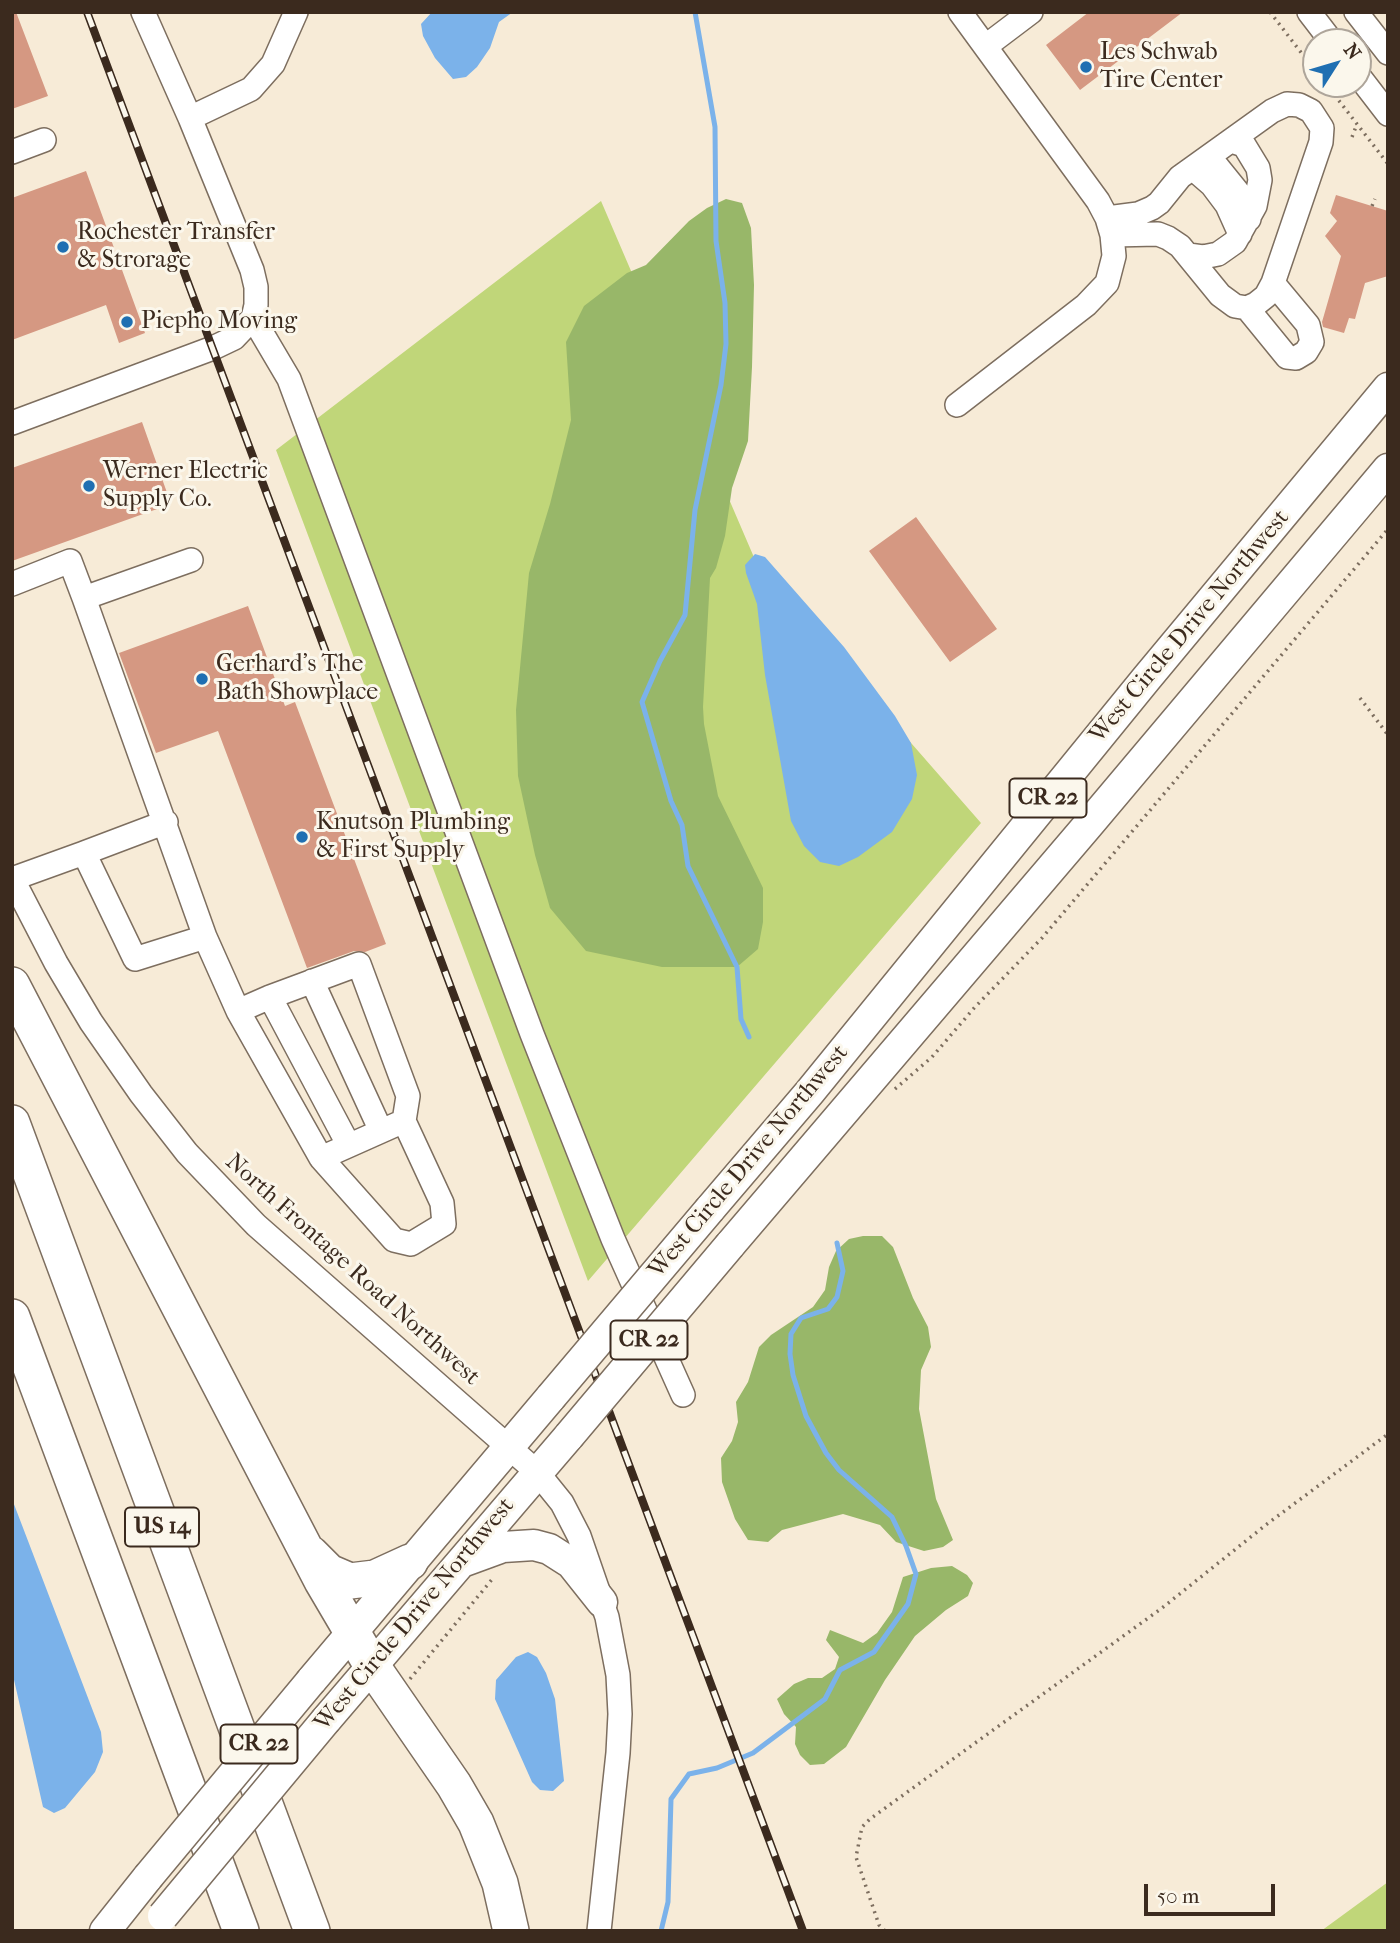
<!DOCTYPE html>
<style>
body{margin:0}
#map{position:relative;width:1400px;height:1943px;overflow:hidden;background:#f7ebd7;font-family:"IM FELL French Canon",serif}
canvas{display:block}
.frame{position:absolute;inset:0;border:14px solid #3b2a1e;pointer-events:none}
.north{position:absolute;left:1302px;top:28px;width:70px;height:70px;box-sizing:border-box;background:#fbf7ec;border:2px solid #aea59a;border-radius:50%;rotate:53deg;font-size:19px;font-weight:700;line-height:28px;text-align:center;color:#3b2a1e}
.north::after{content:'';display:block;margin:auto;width:24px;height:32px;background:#1f6fb2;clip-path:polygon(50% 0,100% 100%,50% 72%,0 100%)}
.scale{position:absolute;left:1144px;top:1884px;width:131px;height:32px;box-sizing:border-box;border:4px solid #3b2a1e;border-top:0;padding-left:9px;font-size:21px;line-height:24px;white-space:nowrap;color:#3b2a1e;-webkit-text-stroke:5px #fbf7ec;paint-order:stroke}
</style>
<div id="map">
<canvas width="1400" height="1943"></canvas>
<div class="frame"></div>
<div class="north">N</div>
<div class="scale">50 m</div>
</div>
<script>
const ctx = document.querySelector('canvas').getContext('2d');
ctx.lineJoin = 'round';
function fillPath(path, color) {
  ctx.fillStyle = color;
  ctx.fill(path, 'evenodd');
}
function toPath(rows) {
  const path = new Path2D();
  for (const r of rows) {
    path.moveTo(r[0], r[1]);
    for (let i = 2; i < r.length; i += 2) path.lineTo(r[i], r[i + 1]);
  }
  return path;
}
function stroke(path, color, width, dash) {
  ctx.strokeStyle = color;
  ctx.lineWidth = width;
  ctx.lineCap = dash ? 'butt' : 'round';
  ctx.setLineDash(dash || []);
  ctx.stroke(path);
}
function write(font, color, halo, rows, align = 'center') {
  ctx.font = font + ' "IM FELL French Canon",serif';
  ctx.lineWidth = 6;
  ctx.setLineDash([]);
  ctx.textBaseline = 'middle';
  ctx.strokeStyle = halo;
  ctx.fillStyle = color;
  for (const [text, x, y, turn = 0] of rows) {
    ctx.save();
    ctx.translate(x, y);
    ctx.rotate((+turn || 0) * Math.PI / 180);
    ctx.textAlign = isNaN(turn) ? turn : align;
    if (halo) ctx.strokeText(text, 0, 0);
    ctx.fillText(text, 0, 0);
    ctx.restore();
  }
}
fillPath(toPath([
 [601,201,759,569,981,823,588,1281,276,450],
 [1388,1882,1388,1931,1321,1931]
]), '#c0d679');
fillPath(toPath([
 [726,199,742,203,751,228,754,285,752,367,748,441,732,488,725,536,716,568,710,578,703,707,704,724,718,796,763,888,763,922,758,949,737,967,662,967,586,951,550,908,535,855,518,776,516,710,529,573,550,504,571,420,566,342,584,306,627,273,646,265,689,221,707,208],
 [863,1236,882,1236,893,1247,913,1298,928,1327,931,1347,921,1370,919,1409,936,1499,953,1540,943,1547,924,1551,896,1542,880,1525,843,1514,782,1530,768,1542,748,1540,735,1519,722,1482,721,1458,732,1441,738,1422,736,1402,748,1382,759,1347,771,1335,813,1307,825,1290,829,1267,836,1251,849,1239],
 [952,1566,967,1575,973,1583,968,1596,946,1610,915,1636,885,1680,846,1747,824,1764,810,1765,800,1755,795,1744,796,1727,784,1714,777,1699,794,1684,808,1678,822,1678,835,1669,839,1657,826,1640,830,1630,863,1643,877,1633,892,1612,903,1577,931,1568]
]), '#98b769');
fillPath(toPath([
 [432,12,513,12,499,22,490,48,477,67,466,77,453,79,435,58,423,36,421,24],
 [755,554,765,557,844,647,895,716,911,743,917,775,912,799,892,832,858,857,839,866,820,862,804,846,791,821,765,675,757,604,746,573,745,565],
 [12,1499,101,1732,103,1752,95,1772,65,1808,54,1813,43,1807,12,1671],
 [528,1652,537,1657,546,1673,555,1699,564,1781,553,1791,540,1790,532,1782,495,1699,496,1680,516,1657]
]), '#7bb2ea');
stroke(toPath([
 [695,12,715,127,716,241,725,303,726,344,721,385,695,510,685,615,660,661,642,702,671,801,682,825,688,866,737,967,741,1019,749,1037],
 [661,1931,668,1902,671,1799,689,1774,717,1768,753,1753,825,1699,840,1670,874,1652,908,1604,916,1574,906,1546,892,1517,839,1470,826,1453,806,1416,793,1375,790,1354,791,1334,801,1318,828,1309,837,1297,843,1271,837,1243]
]), '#7bb2ea', 5);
fillPath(toPath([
 [12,12,16,12,48,96,12,109],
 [1089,12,1183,12,1080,90,1046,45],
 [86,171,145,333,119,343,106,305,12,340,12,198],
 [1336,195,1388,211,1388,276,1365,283,1355,319,1349,318,1344,333,1323,327,1322,322,1341,256,1325,236,1337,221,1330,213],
 [142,422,171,504,12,561,12,468],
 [916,517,997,629,950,662,869,551],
 [248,606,285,706,295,702,386,944,365,952,354,951,307,968,218,731,156,753,119,653]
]), '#d59882');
const minor = toPath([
 [1309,12,1332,42],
 [1356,12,1388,53],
 [986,46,1031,12],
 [1358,75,1388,114],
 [190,118,251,89,273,64,296,12],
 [12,152,44,140],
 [1206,159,1216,165,1237,191,1249,219],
 [1191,170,1197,172,1212,185,1227,205,1240,234],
 [1107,218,1138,214,1152,208,1159,203,1180,177,1272,111,1287,104,1299,105,1311,111,1322,128,1321,142,1273,283,1266,296,1256,304,1247,308,1235,306,1220,295,1180,246,1168,238,1158,234,1112,235],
 [1188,255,1203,257,1218,254,1235,242,1255,206,1260,180,1258,168,1244,145,1231,141],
 [1247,308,1287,357,1296,358,1306,352,1312,342,1308,325,1273,283],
 [253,318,289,379,532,1034,613,1239,683,1395],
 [957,405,1086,305,1107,283,1114,256,1112,235,1107,218,1098,201,960,12],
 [12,423,213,348,234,338,253,318,256,305,256,287,252,270,190,118,143,12],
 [12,584,70,561,84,598],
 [84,853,166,822],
 [12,878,56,963,91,1022,141,1094,187,1153,256,1225,537,1472,562,1503,579,1536,607,1617,618,1675,620,1714,618,1753,599,1931],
 [12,879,84,853,135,959,205,937,84,598,191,560],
 [205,937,238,1011,321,1158,404,1121,408,1096,359,964,270,997,238,1011],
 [312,981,381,1131],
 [270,997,348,1144],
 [321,1158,394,1240,411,1244,444,1224,442,1203,404,1121]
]);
const major = toPath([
 [710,1209,809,1093,1146,679,1388,388],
 [730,1245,1089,824,1388,469],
 [462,1562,503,1547,534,1545,549,1549,571,1563,602,1602],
 [311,1681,551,1397],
 [326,1720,569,1436],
 [105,1931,148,1877]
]);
const highway = toPath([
 [12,985,322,1581,372,1666,454,1785,476,1823,500,1883,511,1931],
 [12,1123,312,1931],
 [12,1317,241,1931],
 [311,1554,329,1572,350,1581,375,1578,410,1562]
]);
stroke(minor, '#7d6e5f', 26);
stroke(major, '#7d6e5f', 33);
stroke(highway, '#7d6e5f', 38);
stroke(toPath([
 [1270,12,1316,72],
 [1326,84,1388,164],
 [1352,137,1357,124],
 [1372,206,1375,199],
 [1360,698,1388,735],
 [895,1089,932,1057,975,1007,1042,938,1388,529],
 [410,1679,494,1577],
 [885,1931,879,1925,856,1857,862,1827,870,1819,1162,1608,1267,1524,1388,1434]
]), '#7d6e5f', 3.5, [2, 5]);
stroke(minor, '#fff', 23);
stroke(major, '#fff', 30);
stroke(highway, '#fff', 35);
const rail = toPath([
 [87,12,803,1931]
]);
stroke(rail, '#3b2a1e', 8);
stroke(rail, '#fbf7ec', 5, [16]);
const majorBridge = toPath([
 [551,1397,710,1209],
 [569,1436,730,1245],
 [148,1877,311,1681],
 [163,1916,326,1720]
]);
stroke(majorBridge, '#7d6e5f', 33, []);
stroke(majorBridge, '#fff', 30);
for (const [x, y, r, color] of [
 [1086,67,7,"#1f6fb2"],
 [63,247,7,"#1f6fb2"],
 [127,322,7,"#1f6fb2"],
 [89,486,7,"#1f6fb2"],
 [202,679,7,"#1f6fb2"],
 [302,837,7,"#1f6fb2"]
]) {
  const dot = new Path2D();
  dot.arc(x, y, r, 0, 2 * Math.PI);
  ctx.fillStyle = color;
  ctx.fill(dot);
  stroke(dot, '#fbf7ec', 2.5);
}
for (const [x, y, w] of [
 [1048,798,77],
 [649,1340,77],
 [162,1527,74],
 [259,1744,77]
]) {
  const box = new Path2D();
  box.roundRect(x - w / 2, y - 19.5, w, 39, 5);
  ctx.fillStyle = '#fbf7ec';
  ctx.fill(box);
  stroke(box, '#3b2a1e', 2);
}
write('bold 23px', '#3b2a1e', null, [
 ["CR 22",1048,798],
 ["CR 22",649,1340],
 ["US 14",162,1527],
 ["CR 22",259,1744]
]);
write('24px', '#3b2a1e', '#fbf7ec', [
 ["Les Schwab",1100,53],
 ["Tire Center",1100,81],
 ["Rochester Transfer",77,233],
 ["& Strorage",77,261],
 ["Piepho Moving",141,322],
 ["Werner Electric",103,472],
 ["Supply Co.",103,500],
 ["Gerhard's The",216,665],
 ["Bath Showplace",216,693],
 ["Knutson Plumbing",316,823],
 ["& First Supply",316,851]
], 'left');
write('24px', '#3b2a1e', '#fbf7ec', [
 ["West Circle Drive Northwest",1190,627,-50],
 ["West Circle Drive Northwest",749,1162,-50],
 ["North Frontage Road Northwest",352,1270,42],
 ["West Circle Drive Northwest",415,1615,-50]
]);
</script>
